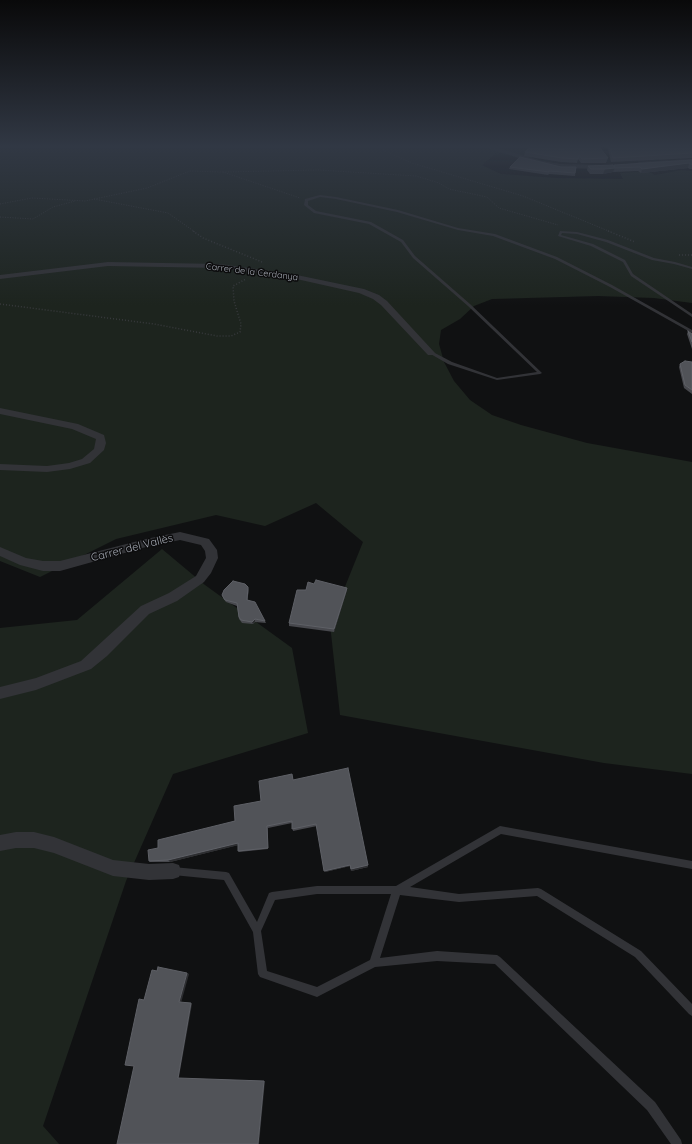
<!DOCTYPE html>
<meta charset="utf-8">
<style>
body{margin:0}
canvas{display:block;background:#101112}
</style>
<canvas width="692" height="1144"></canvas>
<script>
const ctx = document.querySelector('canvas').getContext('2d');
ctx.lineJoin = 'round';
function fillPath(path, color) {
  ctx.fillStyle = color;
  ctx.fill(path, 'evenodd');
}
function toPath(rows) {
  const path = new Path2D();
  for (const r of rows) {
    path.moveTo(r[0], r[1]);
    for (let i = 2; i < r.length; i += 2) path.lineTo(r[i], r[i + 1]);
  }
  return path;
}
function stroke(path, color, width, dash) {
  ctx.strokeStyle = color;
  ctx.lineWidth = width;
  ctx.lineCap = dash ? 'butt' : 'round';
  ctx.setLineDash(dash || []);
  ctx.stroke(path);
}
function write(font, color, halo, rows, align = 'center') {
  ctx.font = font + ' Quicksand,sans-serif';
  ctx.lineWidth = 3;
  ctx.setLineDash([]);
  ctx.textBaseline = 'middle';
  ctx.strokeStyle = halo;
  ctx.fillStyle = color;
  for (const [text, x, y, turn = 0] of rows) {
    ctx.save();
    ctx.translate(x, y);
    ctx.rotate((+turn || 0) * Math.PI / 180);
    ctx.textAlign = isNaN(turn) ? turn : align;
    if (halo) ctx.strokeText(text, 0, 0);
    ctx.fillText(text, 0, 0);
    ctx.restore();
  }
}
fillPath(toPath([
 [0,145,540,145,535,151,538,158,496,153,482,165,501,174,556,178,623,179,620,173,648,171,655,175,682,170,692,171,692,303,654,298,598,296,492,299,474,306,460,319,441,330,439,344,444,362,454,381,470,400,492,415,521,425,587,443,692,462,692,774,604,763,340,715,330,624,363,542,316,503,265,526,216,515,116,539,40,577,0,561],
 [162,549,205,585,292,648,308,733,173,774,126,881,43,1126,59,1144,0,1144,0,628,77,620]
]), '#1d241e');
stroke(toPath([
 [377,145,385,151,412,163,523,196,611,232],
 [223,172,319,170,416,176,439,183,449,189,487,197,499,208,558,225],
 [94,199,168,213,195,232],
 [0,204,32,198,85,201,147,188,190,171,223,172,300,198],
 [0,217,33,219,53,207,75,201]
]), '#383a3d', 1, [1, 1.5]);
stroke(toPath([
 [193,231,203,238,262,262],
 [608,231,635,242],
 [679,255,692,255],
 [0,304,154,324,217,336,231,336,240,332,241,324,234,301,233,286,246,279]
]), '#383a3d', 1.5, [1, 2]);
fillPath(toPath([
 [320,195,336,197,398,210,458,228,495,234,557,257,612,285,692,330,692,333,610,287,555,259,493,236,458,230,397,212,336,199,320,197,308,201,308,205,316,211,371,222,403,240,415,256,470,304,542,373,540,374,497,380,448,364,429,353,433,352,452,362,497,378,537,372,468,306,413,258,401,242,369,224,314,213,304,205,305,199,320,195],
 [560,231,577,232,608,240,654,258,675,262,692,267,692,269,674,264,652,260,606,242,577,234,562,233,561,235,593,244,625,260,633,274,692,314,692,317,631,276,623,262,591,246,558,236,560,231],
 [500,826,692,861,692,869,501,834,410,887,459,894,538,888,541,889,641,951,692,1004,692,1016,689,1014,635,957,537,896,459,902,400,895,380,958,437,951,497,955,500,957,655,1102,681,1140,682,1144,671,1144,647,1110,495,964,437,961,375,967,317,997,260,977,258,974,253,932,224,880,173,875,170,874,169,871,170,868,173,867,226,872,229,873,257,922,269,893,272,892,317,886,396,886,500,826],
 [317,894,391,894,370,960,317,987,267,971,261,931,275,900,317,894]
]), '#323337');
fillPath(toPath([
 [478,145,487,145,542,161,561,164,603,165,606,167,603,169,561,168,541,165,478,145],
 [692,159,692,163,639,166,636,164,639,162,692,159],
 [108,262,220,264,292,274,364,289,379,295,387,301,435,353,434,355,428,355,381,305,373,299,359,293,292,278,220,268,108,266,0,279,0,275,108,262],
 [0,408,78,424,104,435,106,443,104,450,90,463,70,469,47,472,0,470,0,464,47,466,69,463,82,459,94,449,96,439,72,429,0,414,0,408],
 [180,532,209,539,217,550,218,558,211,573,204,582,177,601,149,614,107,656,91,669,36,690,0,699,0,687,36,678,81,661,141,606,169,593,196,576,206,558,205,551,201,545,180,540,146,547,60,571,43,571,20,565,0,556,0,547,26,558,43,561,60,561,146,539,180,532],
 [16,832,34,832,54,837,113,860,149,864,173,863,179,865,181,871,179,877,173,879,149,880,113,876,54,853,34,848,16,848,0,851,0,835,16,832]
]), '#323337');
fillPath(toPath([
 [556,145,598,145,608,158,606,163,581,163,578,159,577,163,561,162,524,156,525,152,559,149],
 [607,145,692,145,692,158,611,162],
 [692,160,692,169,690,169,688,168,641,173,638,171,614,172,613,172,603,174,590,174,587,170,588,166,614,166,614,165],
 [510,167,576,167,575,176,549,174,548,175,509,169],
 [688,331,692,334,692,349,687,334],
 [692,362,692,394,684,388,679,367,680,364],
 [249,589,247,601,265,621,266,623,255,622,253,624,242,623,239,619,237,606,226,602,223,598,222,595],
 [347,590,334,632,289,626,289,623],
 [293,780,368,867,351,871,350,866,325,872,317,826,293,831,292,823,268,828,268,849,239,852,238,851,238,845,170,862,150,862,149,861,158,848,235,821,261,801]
]), '#47484d');
fillPath(toPath([
 [689,163,688,168,641,173,642,169],
 [615,168,613,172,603,174,605,169],
 [248,587,249,589,247,603,247,600],
 [347,588,347,590,334,632,334,629],
 [255,619,255,622,253,624,252,622],
 [267,826,268,828,268,849,268,848],
 [238,843,239,845,170,862,168,860],
 [350,865,350,866,325,872,324,871],
 [368,865,368,867,351,871,351,869],
 [187,973,189,974,181,1003,179,1002],
 [191,1003,192,1004,179,1077,178,1078],
 [264,1081,265,1081,259,1144,258,1144]
]), '#2d2e31');
const building = toPath([
 [532,145,538,145,564,150,560,145,598,145,608,158,582,159,579,155,578,159,562,158,525,152,532,145],
 [609,145,692,145,692,153,613,158,609,145],
 [520,157,561,167,576,167,575,173,549,171,549,172,510,167,520,157],
 [692,160,692,165,689,163,642,169,640,167,615,168,614,165,692,160],
 [613,165,615,168,605,169,591,169,588,166,613,165],
 [688,331,692,334,692,342,688,331],
 [685,361,692,362,692,390,685,385,680,364,685,361],
 [316,580,347,588,334,629,289,623,297,590,306,590,308,582,314,584,316,580],
 [233,581,245,584,248,587,247,600,255,602,265,621,255,619,252,622,241,620,239,617,237,603,225,600,222,595,224,590,233,581],
 [348,768,368,865,351,869,350,865,324,871,316,824,292,829,292,821,267,826,268,848,238,851,238,843,168,860,149,861,148,850,158,848,158,840,235,821,234,806,261,801,259,781,292,774,293,780,348,768],
 [158,967,187,973,179,1002,191,1003,178,1078,264,1081,258,1144,117,1144,134,1066,125,1065,139,999,144,1000,152,970,157,971,158,967]
]);
fillPath(building, '#515358');
stroke(building, '#5e6066', 1);
const sky = ctx.createLinearGradient(0, 0, 0, 305);
sky.addColorStop(0, '#09090a');
sky.addColorStop(0.48, '#313844');
sky.addColorStop(1, '#31384400');
ctx.fillStyle = sky;
ctx.fillRect(0, 0, 692, 305);
write('9px', '#a3a8b2', '#0c0c0d', [
 ["Carrer de la Cerdanya",252,272,7]
]);
write('11px', '#a3a8b2', '#0c0c0d', [
 ["Carrer del Vallès",132,548,-14]
]);
</script>
